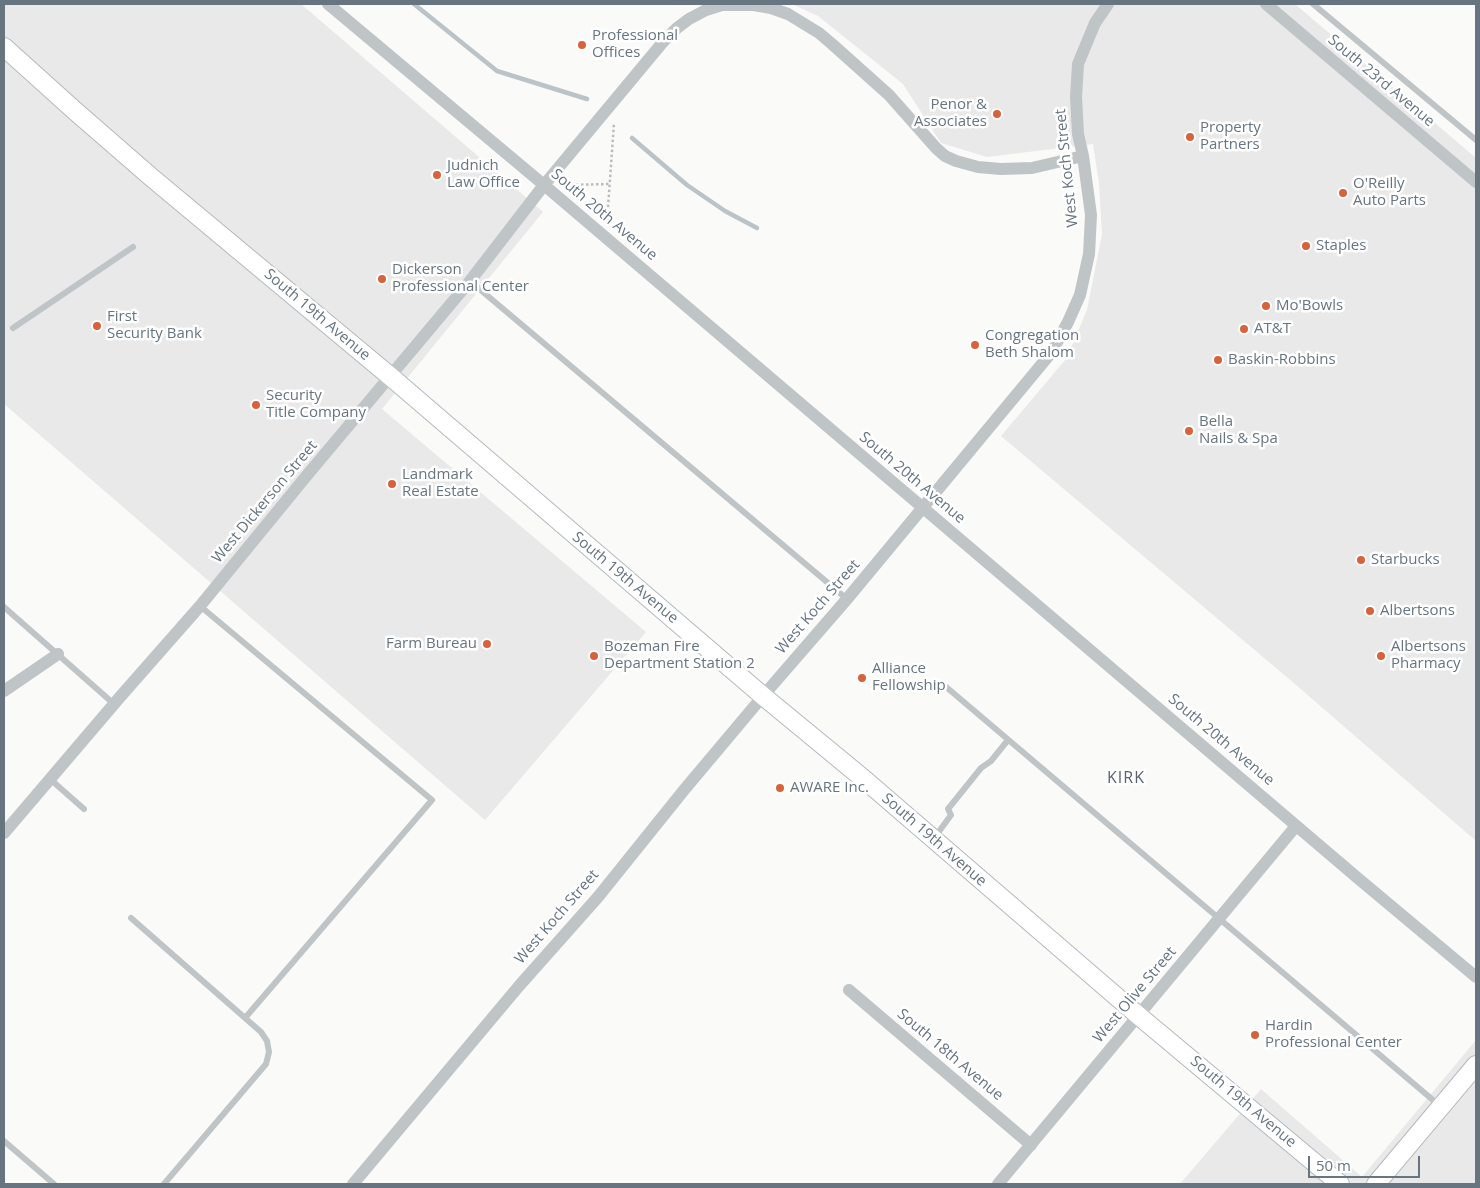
<!DOCTYPE html>
<style>
body{margin:0}
#map{position:relative;width:1480px;height:1188px;overflow:hidden;background:#fafaf8;font-family:"Open Sans",sans-serif}
canvas{display:block}
.frame{position:absolute;inset:0;border:5px solid #667580;pointer-events:none}
.scale{position:absolute;left:1308px;top:1156px;width:112px;height:22px;box-sizing:border-box;border:2px solid #667580;border-top:0;padding-left:6px;font-size:15px;line-height:18px;white-space:nowrap;color:#667580;-webkit-text-stroke:4px #fff;paint-order:stroke}
</style>
<div id="map">
<canvas width="1480" height="1188"></canvas>
<div class="frame"></div>
<div class="scale">50 m</div>
</div>
<script>
const ctx = document.querySelector('canvas').getContext('2d');
ctx.lineJoin = 'round';
function fillPath(path, color) {
  ctx.fillStyle = color;
  ctx.fill(path, 'evenodd');
}
function toPath(rows) {
  const path = new Path2D();
  for (const r of rows) {
    path.moveTo(r[0], r[1]);
    for (let i = 2; i < r.length; i += 2) path.lineTo(r[i], r[i + 1]);
  }
  return path;
}
function stroke(path, color, width, dash) {
  ctx.strokeStyle = color;
  ctx.lineWidth = width;
  ctx.lineCap = dash ? 'butt' : 'round';
  ctx.setLineDash(dash || []);
  ctx.stroke(path);
}
function write(font, color, halo, rows, align = 'center') {
  ctx.font = font + ' "Open Sans",sans-serif';
  ctx.lineWidth = 5;
  ctx.setLineDash([]);
  ctx.textBaseline = 'middle';
  ctx.strokeStyle = halo;
  ctx.fillStyle = color;
  for (const [text, x, y, turn = 0] of rows) {
    ctx.save();
    ctx.translate(x, y);
    ctx.rotate((+turn || 0) * Math.PI / 180);
    ctx.textAlign = isNaN(turn) ? turn : align;
    if (halo) ctx.strokeText(text, 0, 0);
    ctx.fillText(text, 0, 0);
    ctx.restore();
  }
}
fillPath(toPath([
 [4,4,301,4,543,212,382,409,646,632,485,820,4,404],
 [792,4,1295,4,1476,158,1476,841,1295,684,1001,436,1066,359,1087,310,1102,234,1099,183,1093,144,987,157,941,143,903,84,818,16],
 [1476,1040,1476,1184,1180,1184,1261,1089,1362,1177]
]), '#e8e9e8');
stroke(toPath([
 [414,4,497,71,587,99],
 [632,138,687,185,725,211,757,228]
]), '#bac4c8', 4.5);
const secondary = toPath([
 [4,47,74,110,151,177,391,377,763,696,865,780,1139,1016,1340,1184],
 [1376,1184,1476,1065]
]);
stroke(secondary, '#b4b9be', 20);
stroke(toPath([
 [566,185,610,184],
 [607,222,614,123]
]), '#babdc0', 2.5, [2.5, 2.5]);
stroke(toPath([
 [1313,4,1476,140],
 [470,281,847,599],
 [13,328,133,247],
 [200,606,432,800,245,1018],
 [4,607,114,704],
 [945,686,1440,1106],
 [50,779,84,809],
 [935,837,951,815,948,809,981,768,991,761,1008,740],
 [131,918,261,1032,267,1041,269,1052,266,1064,164,1184],
 [4,1141,54,1184]
]), '#bfc4c7', 6);
stroke(toPath([
 [328,4,544,185,1360,880,1476,977],
 [1266,4,1476,182],
 [4,691,58,654],
 [4,833,120,697,200,606,308,474,470,281,544,185,663,42,677,28,689,19,706,10,722,5,754,5,771,8,788,14,819,33,832,44,889,95,936,148,945,156,956,161,978,167,1001,169,1032,168,1083,156],
 [849,990,1031,1145],
 [353,1184,519,986,598,897,684,790,763,696,847,599,1051,353,1068,322,1080,295,1089,254,1091,215,1083,156,1078,134,1076,97,1078,64,1095,23,1108,4],
 [998,1184,1296,826]
]), '#bfc4c7', 12);
stroke(secondary, '#fff', 18);
for (const [x, y, r, color] of [
 [582,45,5,"#d6633c"],
 [997,114,5,"#d6633c"],
 [1190,137,5,"#d6633c"],
 [437,175,5,"#d6633c"],
 [1343,193,5,"#d6633c"],
 [1306,246,5,"#d6633c"],
 [382,279,5,"#d6633c"],
 [1266,306,5,"#d6633c"],
 [97,326,5,"#d6633c"],
 [1244,329,5,"#d6633c"],
 [975,345,5,"#d6633c"],
 [1218,360,5,"#d6633c"],
 [256,405,5,"#d6633c"],
 [1189,431,5,"#d6633c"],
 [392,484,5,"#d6633c"],
 [1361,560,5,"#d6633c"],
 [1370,611,5,"#d6633c"],
 [487,644,5,"#d6633c"],
 [594,656,5,"#d6633c"],
 [1381,656,5,"#d6633c"],
 [862,678,5,"#d6633c"],
 [780,788,5,"#d6633c"],
 [1255,1035,5,"#d6633c"]
]) {
  const dot = new Path2D();
  dot.arc(x, y, r, 0, 2 * Math.PI);
  ctx.fillStyle = color;
  ctx.fill(dot);
  stroke(dot, '#fff', 2);
}
write('15px', '#667580', '#fff', [
 ["Professional",592,36],
 ["Offices",592,53],
 ["Penor &",987,105,"right"],
 ["Associates",987,122,"right"],
 ["Property",1200,128],
 ["Partners",1200,145],
 ["Judnich",447,166],
 ["Law Office",447,183],
 ["O'Reilly",1353,184],
 ["Auto Parts",1353,201],
 ["Staples",1316,246],
 ["Dickerson",392,270],
 ["Professional Center",392,287],
 ["Mo'Bowls",1276,306],
 ["First",107,317],
 ["Security Bank",107,334],
 ["AT&T",1254,329],
 ["Congregation",985,336],
 ["Beth Shalom",985,353],
 ["Baskin-Robbins",1228,360],
 ["Security",266,396],
 ["Title Company",266,413],
 ["Bella",1199,422],
 ["Nails & Spa",1199,439],
 ["Landmark",402,475],
 ["Real Estate",402,492],
 ["Starbucks",1371,560],
 ["Albertsons",1380,611],
 ["Farm Bureau",477,644,"right"],
 ["Bozeman Fire",604,647],
 ["Department Station 2",604,664],
 ["Albertsons",1391,647],
 ["Pharmacy",1391,664],
 ["Alliance",872,669],
 ["Fellowship",872,686],
 ["AWARE Inc.",790,788],
 ["Hardin",1265,1026],
 ["Professional Center",1265,1043]
], 'left');
write('15px', '#667580', '#fff', [
 ["South 23rd Avenue",1381,81,40],
 ["West Koch Street",1067,168,-96],
 ["South 20th Avenue",604,215,40],
 ["South 19th Avenue",317,315,40],
 ["South 20th Avenue",912,478,40],
 ["West Dickerson Street",265,502,-50],
 ["South 19th Avenue",625,578,40],
 ["West Koch Street",818,607,-49],
 ["South 20th Avenue",1221,740,40],
 ["South 19th Avenue",934,840,41],
 ["West Koch Street",557,917,-49],
 ["West Olive Street",1135,995,-50],
 ["South 18th Avenue",950,1055,40],
 ["South 19th Avenue",1243,1102,40]
]);
ctx.letterSpacing = '1px';
write('16px', '#59636c', '#fff', [
 ["KIRK",1126,778]
]);
ctx.letterSpacing = '0px';
</script>
